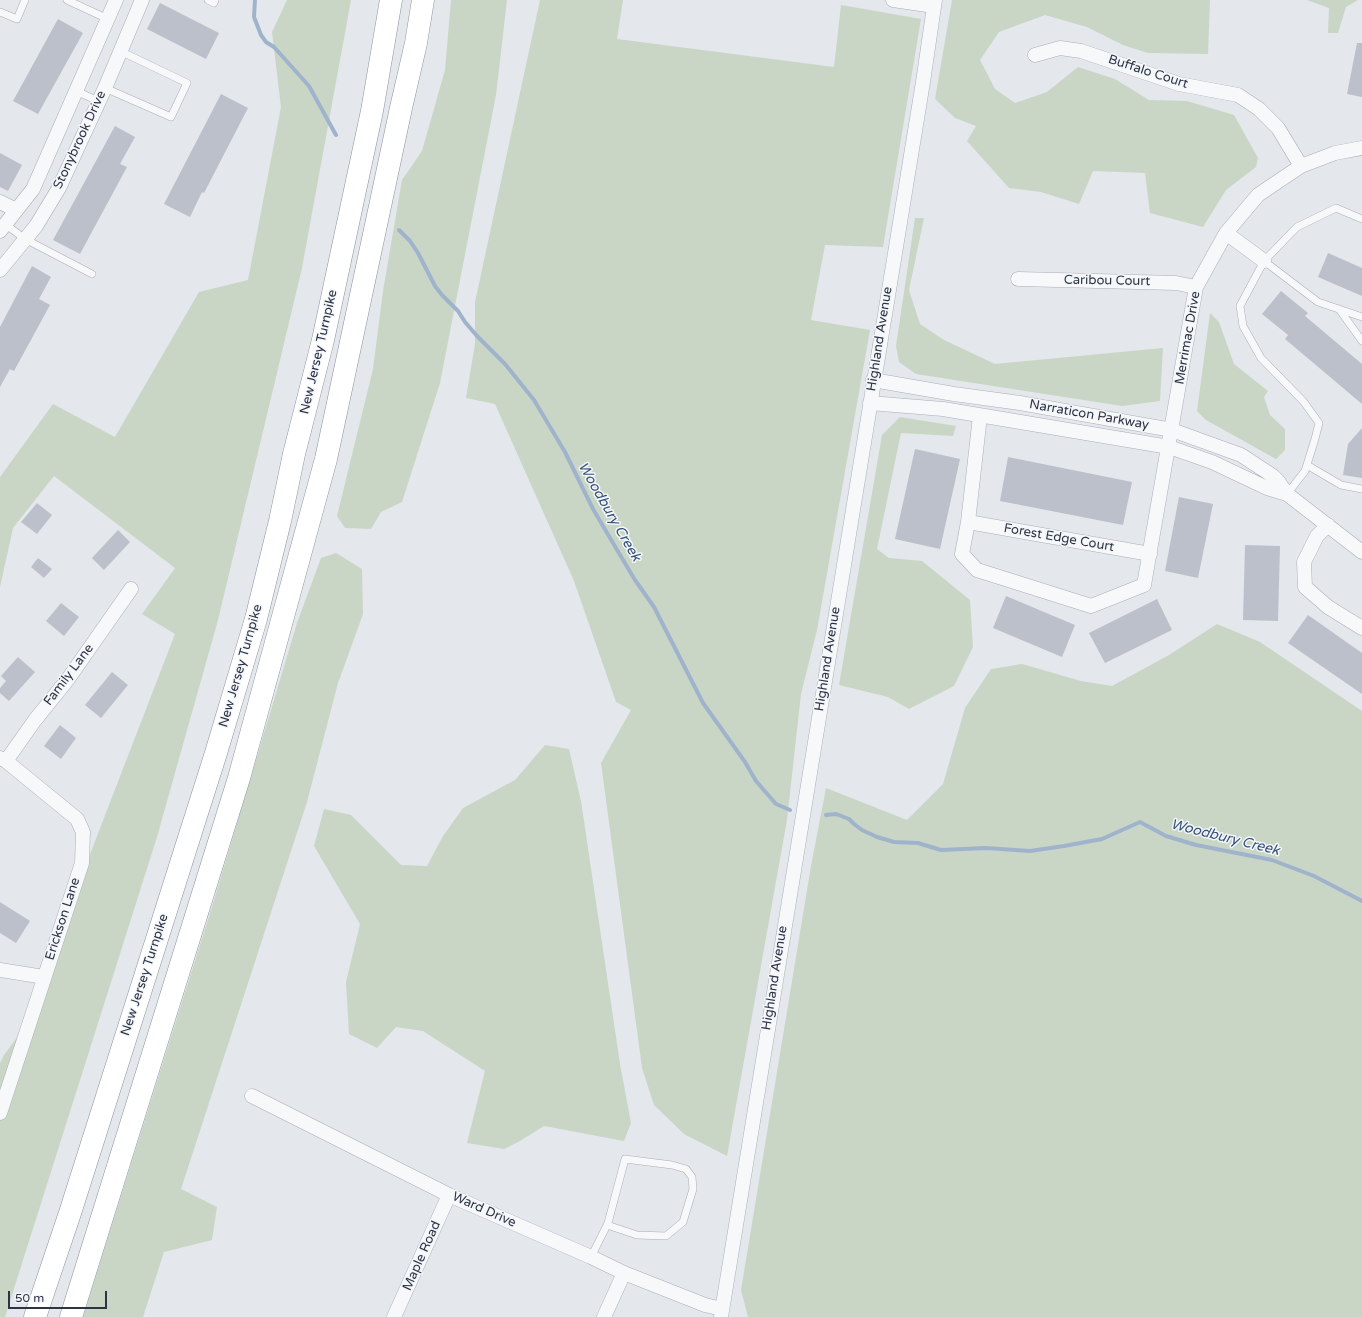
<!DOCTYPE html>
<style>
body{margin:0}
#map{position:relative;width:1362px;height:1317px;overflow:hidden;background:#e4e7ec;font-family:"Varela Round",sans-serif}
canvas{display:block}
.scale{position:absolute;left:8px;top:1291px;width:99px;height:18px;box-sizing:border-box;border:2px solid #2b3445;border-top:0;padding-left:5px;font-size:12px;line-height:14px;white-space:nowrap;color:#2b3445;-webkit-text-stroke:3px #f4f6f9;paint-order:stroke}
</style>
<div id="map">
<canvas width="1362" height="1317"></canvas>
<div class="scale">50 m</div>
</div>
<script>
const ctx = document.querySelector('canvas').getContext('2d');
ctx.lineJoin = 'round';
function fillPath(path, color) {
  ctx.fillStyle = color;
  ctx.fill(path, 'evenodd');
}
function toPath(rows) {
  const path = new Path2D();
  for (const r of rows) {
    path.moveTo(r[0], r[1]);
    for (let i = 2; i < r.length; i += 2) path.lineTo(r[i], r[i + 1]);
  }
  return path;
}
function stroke(path, color, width, dash) {
  ctx.strokeStyle = color;
  ctx.lineWidth = width;
  ctx.lineCap = dash ? 'butt' : 'round';
  ctx.setLineDash(dash || []);
  ctx.stroke(path);
}
function write(font, color, halo, rows, align = 'center') {
  ctx.font = font + ' "Varela Round",sans-serif';
  ctx.lineWidth = 3;
  ctx.setLineDash([]);
  ctx.textBaseline = 'middle';
  ctx.strokeStyle = halo;
  ctx.fillStyle = color;
  for (const [text, x, y, turn = 0] of rows) {
    ctx.save();
    ctx.translate(x, y);
    ctx.rotate((+turn || 0) * Math.PI / 180);
    ctx.textAlign = isNaN(turn) ? turn : align;
    if (halo) ctx.strokeText(text, 0, 0);
    ctx.fillText(text, 0, 0);
    ctx.restore();
  }
}
fillPath(toPath([
 [287,0,351,0,302,268,218,620,157,837,5,1317,0,1317,0,1063,4,1055,33,1016,70,906,175,634,142,614,175,568,54,476,13,528,0,587,0,477,53,404,115,437,199,292,248,280,281,107,272,32],
 [451,0,507,0,496,95,440,383,402,502,381,512,371,529,345,528,337,516,373,369,383,291,402,180,422,151,445,70],
 [540,0,623,0,617,39,834,67,841,5,921,19,883,247,825,245,811,320,870,330,817,630,801,694,787,820,727,1156,684,1134,654,1105,642,1068,601,763,631,710,616,702,574,581,495,404,466,398,475,344,475,302],
 [952,0,1210,0,1208,54,1148,53,1123,45,1087,27,1045,15,999,32,980,60,995,89,1015,103,1047,92,1078,67,1115,79,1149,100,1187,101,1234,115,1258,158,1256,167,1226,190,1203,227,1150,213,1145,173,1093,171,1079,204,1041,192,1009,188,967,141,976,126,955,118,935,99],
 [1307,0,1358,0,1346,7,1338,33,1328,33,1329,8],
 [915,218,924,218,909,290,920,324,944,340,995,364,1163,348,1160,401,1122,406,916,374,899,362,896,346],
 [1210,313,1219,322,1234,364,1268,391,1264,397,1270,415,1285,429,1285,450,1276,459,1206,420,1197,411],
 [900,417,956,426,953,436,901,433,877,549,889,558,922,561,970,600,973,647,954,686,909,709,888,697,839,685,882,435],
 [336,553,362,569,363,614,338,683,307,802,181,1189,217,1207,212,1240,164,1252,143,1317,83,1317,212,907,297,623,321,558],
 [1217,624,1260,642,1362,711,1362,1317,748,1317,741,1290,811,866,826,788,907,820,943,784,965,708,991,669,1022,664,1081,681,1112,686,1169,655],
 [545,745,569,749,581,801,620,1064,631,1123,624,1141,544,1126,520,1141,504,1149,467,1143,485,1071,423,1031,396,1027,377,1048,349,1034,346,982,360,924,314,846,324,809,351,815,401,865,427,866,443,836,463,808,515,780]
]), '#c9d6c5');
stroke(toPath([
 [255,0,254,17,261,35,266,42,274,47,309,86,336,135],
 [399,230,410,241,418,253,435,286,442,295,458,311,465,322,477,336,505,364,534,400,565,452,593,509,613,543,635,580,654,607,703,703,745,762,756,781,776,804,790,810],
 [826,815,836,814,849,819,854,824,862,830,877,837,894,842,918,843,941,850,986,848,1030,851,1064,846,1102,839,1140,822,1166,836,1196,845,1272,860,1314,876,1362,901]
]), '#9fb4cc', 4);
fillPath(toPath([
 [160,3,219,33,206,59,147,29],
 [58,19,83,33,38,114,13,101],
 [1357,43,1362,43,1362,97,1347,94],
 [221,94,248,108,204,193,202,192,190,217,164,204],
 [115,126,135,137,120,164,127,167,80,254,53,240],
 [0,153,22,165,8,191,0,187],
 [1328,253,1362,268,1362,296,1318,277],
 [32,266,51,277,39,299,50,305,14,371,10,369,0,387,0,327],
 [1281,291,1308,313,1305,316,1362,364,1362,404,1285,339,1288,335,1262,314],
 [1362,428,1362,478,1343,475,1348,444],
 [915,449,960,459,940,549,895,539],
 [1008,457,1132,482,1123,525,1000,501],
 [1179,497,1213,504,1198,578,1165,571],
 [37,503,52,515,37,534,21,522],
 [118,530,130,542,104,570,92,558],
 [1245,545,1280,546,1278,621,1243,620],
 [38,558,52,569,44,578,31,567],
 [1006,596,1075,625,1062,657,993,628],
 [1157,599,1172,630,1105,663,1089,633],
 [61,603,79,617,64,636,46,621],
 [1308,615,1362,653,1362,694,1288,643],
 [18,657,35,672,9,701,0,693,0,688,6,681,1,676],
 [112,672,128,685,101,718,85,705],
 [60,725,76,738,61,759,44,746],
 [0,902,30,921,16,943,0,933]
]), '#bbc0ca');
const service = toPath([
 [67,0,108,19],
 [208,0,214,3,215,0],
 [0,12,17,19,25,0],
 [105,88,171,117,187,83,120,51],
 [76,91,98,101],
 [5,224,25,239,92,274],
 [1264,261,1318,302,1362,317],
 [1339,309,1362,341],
 [1307,465,1341,485,1362,489],
 [1287,494,1305,471,1315,439,1319,423,1303,401,1261,358,1243,326,1240,306,1264,261,1297,227,1336,208,1362,219],
 [591,1257,608,1223,625,1159,672,1165,686,1169,692,1177,693,1189,683,1222,666,1236,637,1235,607,1225]
]);
const minor = toPath([
 [893,0,934,6],
 [1035,55,1060,48,1081,51,1179,84,1238,95,1259,109,1278,128,1301,166],
 [0,202,16,210],
 [0,231,33,189,116,0],
 [1226,233,1264,261],
 [0,270,36,226,59,188,105,88,142,0],
 [1018,279,1176,283,1196,287],
 [873,380,954,394,1020,403,1172,430,1241,455,1273,476,1278,481,1287,494,1362,552],
 [870,403,943,409,1169,447,1212,462,1267,488,1287,494],
 [980,416,968,522,962,554,977,570,1091,606,1144,585,1196,287,1226,233,1258,195,1301,166,1335,153,1362,148],
 [968,522,1150,554],
 [1328,525,1317,536,1304,562,1305,587,1328,607,1362,628],
 [0,758,6,761,77,819,83,832,82,863,0,1113],
 [6,761,35,720,68,679,131,589],
 [0,970,44,977],
 [252,1096,449,1195,591,1257,624,1273,705,1305,722,1309],
 [394,1317,449,1195],
 [604,1317,624,1273],
 [721,1317,923,82,935,0]
]);
const motorway = toPath([
 [35,1317,70,1213,216,753,256,619,280,521,294,454,323,340,372,111,391,0],
 [71,1317,239,778,326,459,401,108,416,43,423,0]
]);
stroke(service, '#a9aeb7', 8);
stroke(minor, '#a9aeb7', 15);
stroke(motorway, '#8b94a3', 23);
stroke(service, '#f7f8fa', 7);
stroke(minor, '#f7f8fa', 14);
stroke(motorway, '#fff', 22);
write('13px', '#2b3445', '#f4f6f9', [
 ["Buffalo Court",1148,72,18],
 ["Stonybrook Drive",80,140,-65],
 ["Caribou Court",1107,281,1],
 ["Merrimac Drive",1188,338,-80],
 ["Highland Avenue",880,339,-81],
 ["New Jersey Turnpike",319,352,-77],
 ["Narraticon Parkway",1089,415,10],
 ["Forest Edge Court",1059,538,10],
 ["Highland Avenue",828,659,-81],
 ["New Jersey Turnpike",241,666,-74],
 ["Family Lane",69,675,-53],
 ["Erickson Lane",63,919,-72],
 ["New Jersey Turnpike",145,975,-72],
 ["Highland Avenue",775,978,-81],
 ["Ward Drive",484,1210,24],
 ["Maple Road",422,1256,-66]
]);
write('italic 14px', '#34527a', '#f4f6f9', [
 ["Woodbury Creek",609,512,60],
 ["Woodbury Creek",1225,838,14]
]);
</script>
